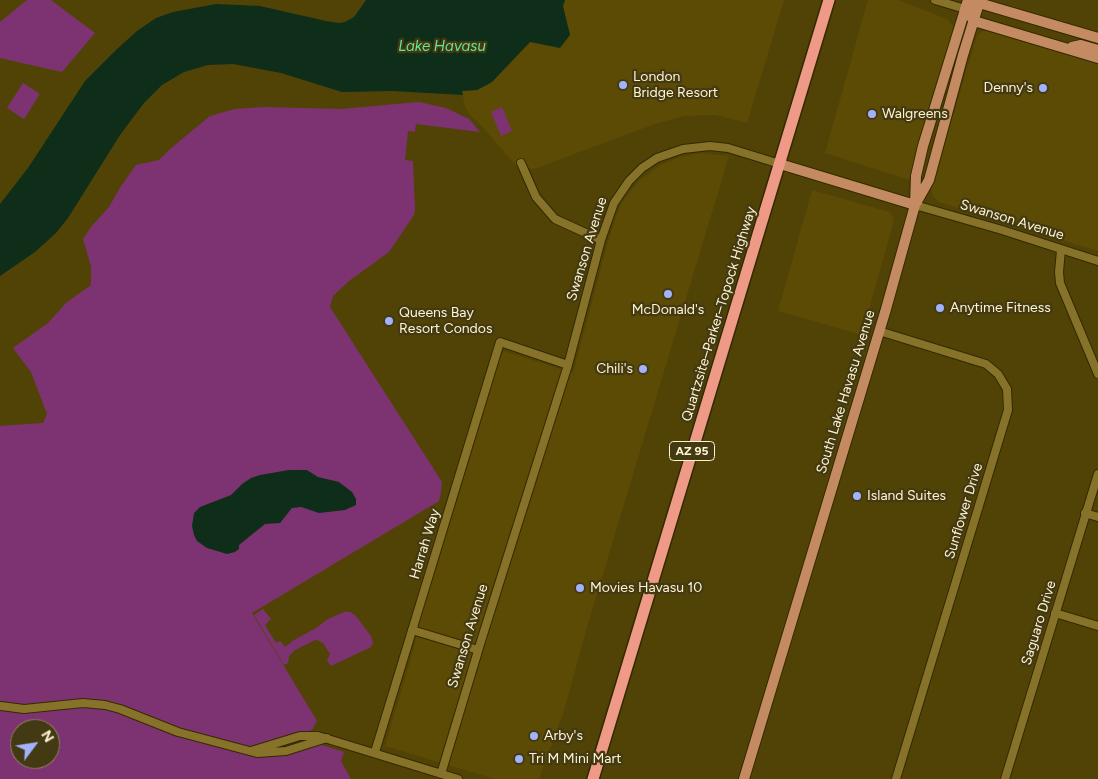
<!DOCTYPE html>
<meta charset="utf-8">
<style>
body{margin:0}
#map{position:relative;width:1098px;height:779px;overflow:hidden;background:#514306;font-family:Figtree,sans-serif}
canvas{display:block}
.north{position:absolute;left:10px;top:719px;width:50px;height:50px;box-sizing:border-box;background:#433913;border:1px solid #8e845f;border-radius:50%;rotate:59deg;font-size:14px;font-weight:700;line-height:20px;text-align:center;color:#fef4d0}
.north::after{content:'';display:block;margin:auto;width:18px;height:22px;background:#a2b2fd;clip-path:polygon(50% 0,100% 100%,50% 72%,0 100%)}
</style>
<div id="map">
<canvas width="1098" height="779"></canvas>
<div class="north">N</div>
</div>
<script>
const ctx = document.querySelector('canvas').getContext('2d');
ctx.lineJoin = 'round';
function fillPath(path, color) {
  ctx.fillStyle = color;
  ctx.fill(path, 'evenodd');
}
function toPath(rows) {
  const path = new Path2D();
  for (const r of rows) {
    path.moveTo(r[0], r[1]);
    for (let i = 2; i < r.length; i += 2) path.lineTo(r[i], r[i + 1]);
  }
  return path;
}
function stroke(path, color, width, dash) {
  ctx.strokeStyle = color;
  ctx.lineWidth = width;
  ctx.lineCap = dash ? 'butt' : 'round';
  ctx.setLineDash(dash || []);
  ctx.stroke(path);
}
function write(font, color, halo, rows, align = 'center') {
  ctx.font = font + ' Figtree,sans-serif';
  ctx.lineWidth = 4.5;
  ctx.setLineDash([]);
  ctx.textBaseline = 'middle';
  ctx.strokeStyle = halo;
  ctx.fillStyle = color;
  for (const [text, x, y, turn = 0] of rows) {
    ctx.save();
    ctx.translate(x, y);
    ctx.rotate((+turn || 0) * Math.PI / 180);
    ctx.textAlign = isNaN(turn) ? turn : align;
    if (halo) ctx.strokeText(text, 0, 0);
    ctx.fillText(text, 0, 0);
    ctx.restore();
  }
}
fillPath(toPath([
 [565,0,784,0,747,123,715,115,684,116,655,124,534,169,516,166,480,124,471,116,465,107,462,91,477,90,492,82,530,42,570,35,563,6],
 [868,0,899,0,947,19,953,26,954,29,909,180,825,153],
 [988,29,1098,62,1098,251,939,202,933,196,931,189,977,36,981,32],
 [701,153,729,156,587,627,564,711,539,779,495,779,385,746,413,651,421,614,497,363,504,351,573,373,608,242,617,214,624,199,640,180,661,165,677,158],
 [812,190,890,212,894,220,862,335,778,311]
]), '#5c4b05');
fillPath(toPath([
 [27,0,51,0,95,33,62,72,0,58,0,22],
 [23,83,40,94,24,119,7,108],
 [419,102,446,108,469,119,480,132,416,124,415,132,408,131,405,160,413,161,415,209,414,215,389,252,349,281,333,296,330,307,442,482,441,492,439,501,252,613,317,721,312,730,255,747,246,747,215,740,178,729,121,706,106,702,82,700,24,707,25,712,83,706,105,707,119,711,177,735,257,756,287,754,318,744,344,752,341,761,351,779,0,779,0,426,43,423,47,414,31,372,13,348,48,323,66,303,91,285,91,266,83,239,91,227,109,207,121,186,136,165,159,160,170,149,210,116,235,109,263,107,341,109],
 [20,729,50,729,50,759,20,759],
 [502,107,512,131,501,136,491,112],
 [263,609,271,619,265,625,276,643,280,641,285,647,294,640,316,628,328,619,344,612,350,612,355,615,371,636,373,643,371,647,331,666,327,661,330,654,323,643,317,640,315,640,295,650,289,656,288,663,284,665,254,615]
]), '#7d3372');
fillPath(toPath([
 [366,0,565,0,563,6,570,35,560,48,530,42,492,82,477,90,462,91,463,95,392,91,342,92,281,73,233,64,208,65,184,72,162,85,144,103,120,135,68,218,56,233,35,252,0,276,0,204,28,168,85,81,117,49,137,31,156,18,173,12,216,4,260,6,326,21,339,23,345,22,354,17],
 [289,470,307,470,318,477,339,482,352,492,356,499,356,505,345,510,319,513,301,507,292,508,280,523,265,524,239,545,239,549,235,552,227,554,207,548,197,541,194,535,192,526,194,513,200,507,231,495,242,484,251,478,260,475]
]), '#0e2e1a');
const minor = toPath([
 [935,0,965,9],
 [521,163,536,197,555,219,601,240],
 [915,205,1002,230,1098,261],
 [1061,250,1059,272,1060,283,1098,374],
 [879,331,986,364,998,374,1007,389,1008,410,896,779],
 [1085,513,1098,517],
 [1055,613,1098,626],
 [412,630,478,650],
 [1,706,24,709,83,703,105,705,120,709,178,732,257,753,286,751,327,738],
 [251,751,300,736,318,736,458,779],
 [375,752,500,342,568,365],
 [441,774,481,641,568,365,601,240,614,203,629,181,642,168,657,158,683,149,710,146,728,148,780,164],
 [1005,779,1098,474]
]);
const major = toPath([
 [1098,38,979,3,965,9,974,21,1098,58],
 [1072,47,1081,45,1098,50],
 [780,164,915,205],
 [915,204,916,176,923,146,968,0],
 [744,779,886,309,915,205,929,180,963,55,980,0]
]);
const highway = toPath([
 [593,779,829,0]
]);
stroke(minor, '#332902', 10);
stroke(major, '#332902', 12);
stroke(highway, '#332902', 14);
stroke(minor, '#867229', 8);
stroke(major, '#c48a61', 10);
stroke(highway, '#ee9a86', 11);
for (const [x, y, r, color] of [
 [623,85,5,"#a2b2fd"],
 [1043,88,5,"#a2b2fd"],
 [872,114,5,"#a2b2fd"],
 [668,294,5,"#a2b2fd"],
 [940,308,5,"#a2b2fd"],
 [389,321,5,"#a2b2fd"],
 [643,369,5,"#a2b2fd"],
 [857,496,5,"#a2b2fd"],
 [580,588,5,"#a2b2fd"],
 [534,736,5,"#a2b2fd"],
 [519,759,5,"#a2b2fd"]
]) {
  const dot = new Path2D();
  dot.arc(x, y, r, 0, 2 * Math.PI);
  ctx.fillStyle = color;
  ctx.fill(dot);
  stroke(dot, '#433913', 2);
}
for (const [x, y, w] of [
 [692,451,45]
]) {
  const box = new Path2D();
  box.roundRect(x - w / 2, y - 9.5, w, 19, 4);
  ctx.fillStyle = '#433913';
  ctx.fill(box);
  stroke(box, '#fef4d0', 1);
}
write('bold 12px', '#fef4d0', null, [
 ["AZ 95",692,451]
]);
write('14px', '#fef4d0', '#433913', [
 ["London",633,77],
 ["Bridge Resort",633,93],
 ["Denny's",1033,88,"right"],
 ["Walgreens",882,114],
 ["Anytime Fitness",950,308],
 ["McDonald's",668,310,"center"],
 ["Queens Bay",399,313],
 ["Resort Condos",399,329],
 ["Chili's",633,369,"right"],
 ["Island Suites",867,496],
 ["Movies Havasu 10",590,588],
 ["Arby's",544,736],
 ["Tri M Mini Mart",529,759]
], 'left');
write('14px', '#fef4d0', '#433913', [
 ["Swanson Avenue",1012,220,17],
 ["Swanson Avenue",587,249,-73],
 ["Quartzsite–Parker–Topock Highway",719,314,-73],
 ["South Lake Havasu Avenue",846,392,-73],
 ["Sunflower Drive",964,511,-73],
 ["Harrah Way",425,544,-73],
 ["Saguaro Drive",1039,623,-73],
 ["Swanson Avenue",468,636,-73]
]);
write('italic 15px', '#62e796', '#433913', [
 ["Lake Havasu",442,47]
]);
</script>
